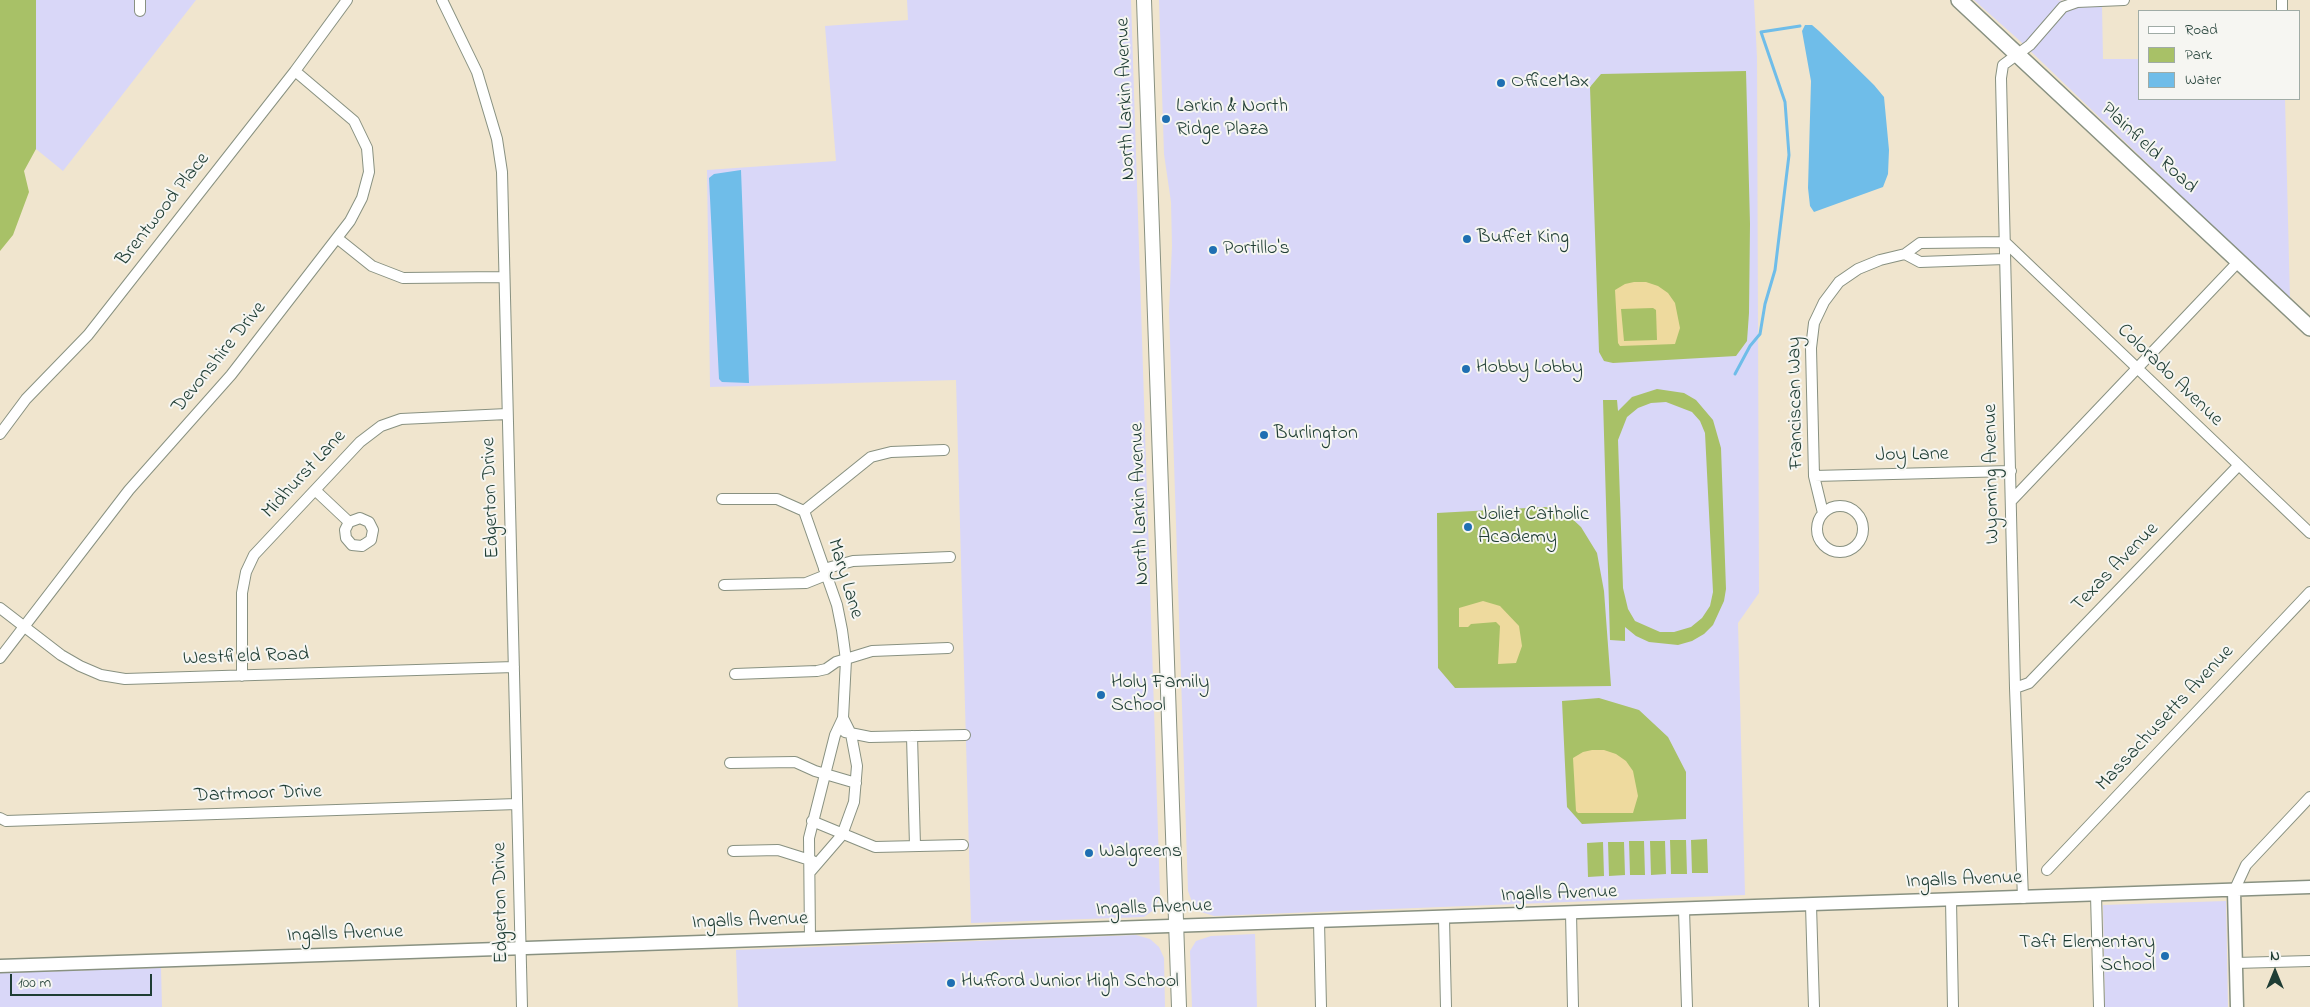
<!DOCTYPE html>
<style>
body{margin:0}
#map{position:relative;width:2310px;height:1007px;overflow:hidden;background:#f0e5ce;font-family:"Indie Flower",sans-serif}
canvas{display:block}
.legend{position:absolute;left:2138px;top:10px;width:162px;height:90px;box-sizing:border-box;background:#f6f6f2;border:1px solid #a0aca6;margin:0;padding:6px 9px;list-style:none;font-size:15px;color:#1f3d34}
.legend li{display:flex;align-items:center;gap:10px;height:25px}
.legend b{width:25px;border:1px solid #a0aca6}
.north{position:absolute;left:2250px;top:947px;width:50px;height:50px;-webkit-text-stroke:4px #f6f6f2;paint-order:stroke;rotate:0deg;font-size:14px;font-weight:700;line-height:20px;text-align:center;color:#1f3d34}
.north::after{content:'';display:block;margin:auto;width:18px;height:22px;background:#1f3d34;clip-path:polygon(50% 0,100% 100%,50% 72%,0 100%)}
.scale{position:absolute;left:10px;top:974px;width:142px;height:22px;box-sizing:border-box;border:2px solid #1f3d34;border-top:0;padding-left:6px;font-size:15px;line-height:18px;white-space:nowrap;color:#1f3d34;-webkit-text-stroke:4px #f6f6f2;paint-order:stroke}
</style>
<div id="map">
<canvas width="2310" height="1007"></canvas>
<ul class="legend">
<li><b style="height:6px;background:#fff"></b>Road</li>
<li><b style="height:14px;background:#a8c167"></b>Park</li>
<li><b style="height:14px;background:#6fbde9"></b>Water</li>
</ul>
<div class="north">N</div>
<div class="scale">100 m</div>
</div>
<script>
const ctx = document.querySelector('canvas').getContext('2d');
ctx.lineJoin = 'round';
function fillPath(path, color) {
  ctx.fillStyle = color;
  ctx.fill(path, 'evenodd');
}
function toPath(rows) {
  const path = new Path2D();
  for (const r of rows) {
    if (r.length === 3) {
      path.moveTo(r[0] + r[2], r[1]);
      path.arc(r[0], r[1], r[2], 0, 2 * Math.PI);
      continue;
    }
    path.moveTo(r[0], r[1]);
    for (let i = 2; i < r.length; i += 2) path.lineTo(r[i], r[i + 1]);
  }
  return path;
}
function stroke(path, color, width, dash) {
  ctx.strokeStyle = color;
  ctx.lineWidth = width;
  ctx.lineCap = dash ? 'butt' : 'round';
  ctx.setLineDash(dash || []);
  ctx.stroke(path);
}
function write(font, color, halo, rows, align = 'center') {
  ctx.font = font + ' "Indie Flower",sans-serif';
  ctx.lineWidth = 4;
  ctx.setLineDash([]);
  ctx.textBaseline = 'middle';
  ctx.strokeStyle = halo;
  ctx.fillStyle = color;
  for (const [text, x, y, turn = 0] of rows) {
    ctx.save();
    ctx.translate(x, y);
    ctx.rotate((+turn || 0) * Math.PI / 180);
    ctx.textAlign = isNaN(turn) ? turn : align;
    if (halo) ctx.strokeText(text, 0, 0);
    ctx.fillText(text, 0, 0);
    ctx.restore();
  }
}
fillPath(toPath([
 [36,0,196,0,63,171,36,149],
 [907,0,1131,0,1160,894,1155,909,1144,917,971,923,956,380,710,387,707,170,836,161,825,26,908,20],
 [1159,0,1754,0,1757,57,1759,593,1738,623,1745,895,1214,916,1195,910,1188,891,1169,310,1172,246,1171,202,1164,154],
 [1974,0,2056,0,2102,5,2103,59,2139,59,2139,99,2285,99,2290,300,2020,41],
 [2226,901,2228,1007,2105,1007,2103,905],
 [1255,934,1257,1007,1192,1007,1190,951,1196,941,1211,936],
 [1136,935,1150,939,1159,947,1164,958,1165,1007,738,1007,736,950],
 [161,968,162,1007,0,1007,0,973]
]), '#d9d7f8');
fillPath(toPath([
 [0,0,36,0,36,149,24,171,29,192,13,235,0,251],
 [1746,71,1750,224,1749,313,1747,341,1736,356,1613,363,1604,361,1599,352,1590,87,1601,74],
 [1657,389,1684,393,1696,400,1713,420,1721,448,1726,589,1724,601,1713,625,1704,634,1692,641,1678,645,1649,642,1636,636,1625,627,1625,641,1610,640,1603,400,1617,400,1618,411,1632,397],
 [1666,402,1692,412,1700,421,1705,433,1713,592,1710,606,1702,618,1691,627,1674,632,1660,632,1635,621,1628,609,1623,588,1618,440,1627,417,1638,408,1651,403],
 [1546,507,1567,514,1581,527,1597,553,1604,591,1611,686,1455,688,1438,668,1437,513],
 [1599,698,1639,710,1668,737,1686,772,1686,819,1582,824,1567,807,1562,701],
 [1707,839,1708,873,1692,873,1691,840],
 [1670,840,1686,840,1687,874,1671,874],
 [1629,841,1644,841,1645,875,1630,875],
 [1650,841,1665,841,1666,874,1651,875],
 [1603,842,1604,876,1588,877,1587,843],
 [1608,842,1624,842,1625,875,1609,876]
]), '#a8c167');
fillPath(toPath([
 [1634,282,1646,282,1658,286,1668,293,1675,303,1680,328,1675,344,1620,346,1618,343,1615,290,1625,284],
 [1653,308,1656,310,1657,340,1624,341,1621,309],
 [1483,601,1500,606,1519,626,1522,646,1516,663,1498,664,1500,626,1496,622,1471,624,1468,627,1459,627,1459,608],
 [1592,750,1604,750,1616,754,1626,761,1633,771,1638,796,1633,813,1578,813,1576,811,1573,758,1583,752]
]), '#eeda9e');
fillPath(toPath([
 [1805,25,1812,25,1819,31,1874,85,1884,97,1889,150,1888,174,1883,187,1814,212,1810,206,1808,188,1811,81,1802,31],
 [741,170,749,383,722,382,719,379,709,178,714,174]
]), '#6fbde9');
stroke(toPath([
 [1735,374,1750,346,1760,334,1765,304,1775,270,1789,155,1785,102,1761,32,1800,26]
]), '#6fbde9', 3);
const minor = toPath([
 [140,0,140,11],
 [442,0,477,72,497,139,502,172,522,1007],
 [2282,0,2282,11],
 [337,238,372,266,403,278,503,277],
 [1905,254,1920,262,2005,259],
 [0,434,26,399,88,335,295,71,347,0],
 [1814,476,2011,471],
 [315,490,349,522,345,530,346,538,352,545,362,546,371,540,373,530,369,522,360,518,349,522],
 [722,499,777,499,804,511],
 [2012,500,2239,261],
 [1840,529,23],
 [804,511,837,605,842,630,846,660,843,718],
 [804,511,871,457,891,452,944,450],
 [1823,513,1814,476,1811,348,1814,323,1824,302,1839,282,1858,269,1880,260,1905,254,1920,243,2005,242,2310,533],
 [824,569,853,561,950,557],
 [724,585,806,583,826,575],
 [0,608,61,655,80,666,101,675,125,679,514,667],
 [0,658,129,490,231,375,350,221,362,198,369,172,367,148,354,121,295,71],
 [735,674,817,671,826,669,836,662,872,651,948,648],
 [242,676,242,593,246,572,254,555,360,442,381,426,401,419,507,414],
 [2015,688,2029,683,2238,466],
 [845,732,870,737,965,735],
 [912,736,915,846],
 [730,763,795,762,815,771,856,783],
 [0,818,6,821,517,804],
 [812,821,875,847,963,845],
 [733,851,778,850,813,861],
 [2047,870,2310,592],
 [810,872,842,835,854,802,857,766,851,734,843,718,835,735,809,838,810,939],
 [2234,891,2246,865,2310,797],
 [2096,895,2099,1007],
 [2023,898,2015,688,2001,78,2003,65,2030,45,2063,7,2077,2,2124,0],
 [1951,900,1953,1007],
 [1811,905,1814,1007],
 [1684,909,1687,1007],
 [1571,913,1573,1007],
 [1444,918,1446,1007],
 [1319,922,1321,1007],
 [2235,963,2310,961]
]);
const tertiary = toPath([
 [2234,891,2237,1007],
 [0,966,2310,887]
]);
const secondary = toPath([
 [1144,0,1179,1007]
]);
const primary = toPath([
 [1959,0,2310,328]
]);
stroke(minor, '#889181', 12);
stroke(tertiary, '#889181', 15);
stroke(secondary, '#889181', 16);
stroke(primary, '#889181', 18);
stroke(minor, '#fff', 10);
stroke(tertiary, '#fff', 12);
stroke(secondary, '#fff', 14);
stroke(primary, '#fff', 15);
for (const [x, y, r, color] of [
 [1501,83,5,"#1f6fb2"],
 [1166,119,5,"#1f6fb2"],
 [1467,239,5,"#1f6fb2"],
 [1213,250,5,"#1f6fb2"],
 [1466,369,5,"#1f6fb2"],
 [1264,435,5,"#1f6fb2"],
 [1468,527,5,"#1f6fb2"],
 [1101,695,5,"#1f6fb2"],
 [1089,853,5,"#1f6fb2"],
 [2165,956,5,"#1f6fb2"],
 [951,983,5,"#1f6fb2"]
]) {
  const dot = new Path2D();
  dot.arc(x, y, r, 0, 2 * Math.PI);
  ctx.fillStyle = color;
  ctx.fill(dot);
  stroke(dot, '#f6f6f2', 2);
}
write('20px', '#1f3d34', '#f6f6f2', [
 ["OfficeMax",1511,83],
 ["Larkin & North",1176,108],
 ["Ridge Plaza",1176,131],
 ["Buffet King",1477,239],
 ["Portillo's",1223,250],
 ["Hobby Lobby",1476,369],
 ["Burlington",1274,435],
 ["Joliet Catholic",1478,516],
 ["Academy",1478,539],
 ["Holy Family",1111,684],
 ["School",1111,707],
 ["Walgreens",1099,853],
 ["Taft Elementary",2155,944,"right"],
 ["School",2155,967,"right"],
 ["Hufford Junior High School",961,983]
], 'left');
write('20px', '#1f3d34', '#f6f6f2', [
 ["North Larkin Avenue",1127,99,-92],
 ["Plainfield Road",2148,149,43],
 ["Brentwood Place",164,210,-52],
 ["Devonshire Drive",220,358,-51],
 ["Colorado Avenue",2169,376,44],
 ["Franciscan Way",1797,403,-91],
 ["Joy Lane",1912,456,-1],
 ["Wyoming Avenue",1993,474,-91],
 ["Midhurst Lane",305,475,-47],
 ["Edgerton Drive",492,498,-92],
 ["North Larkin Avenue",1141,504,-92],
 ["Texas Avenue",2116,568,-46],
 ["Mary Lane",844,579,73],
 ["Westfield Road",246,658,-2],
 ["Massachusetts Avenue",2166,719,-47],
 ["Dartmoor Drive",258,795,-2],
 ["Ingalls Avenue",1964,881,-2],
 ["Ingalls Avenue",1559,895,-2],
 ["Edgerton Drive",502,903,-91],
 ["Ingalls Avenue",1154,909,-2],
 ["Ingalls Avenue",750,922,-2],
 ["Ingalls Avenue",345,935,-2]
]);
</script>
